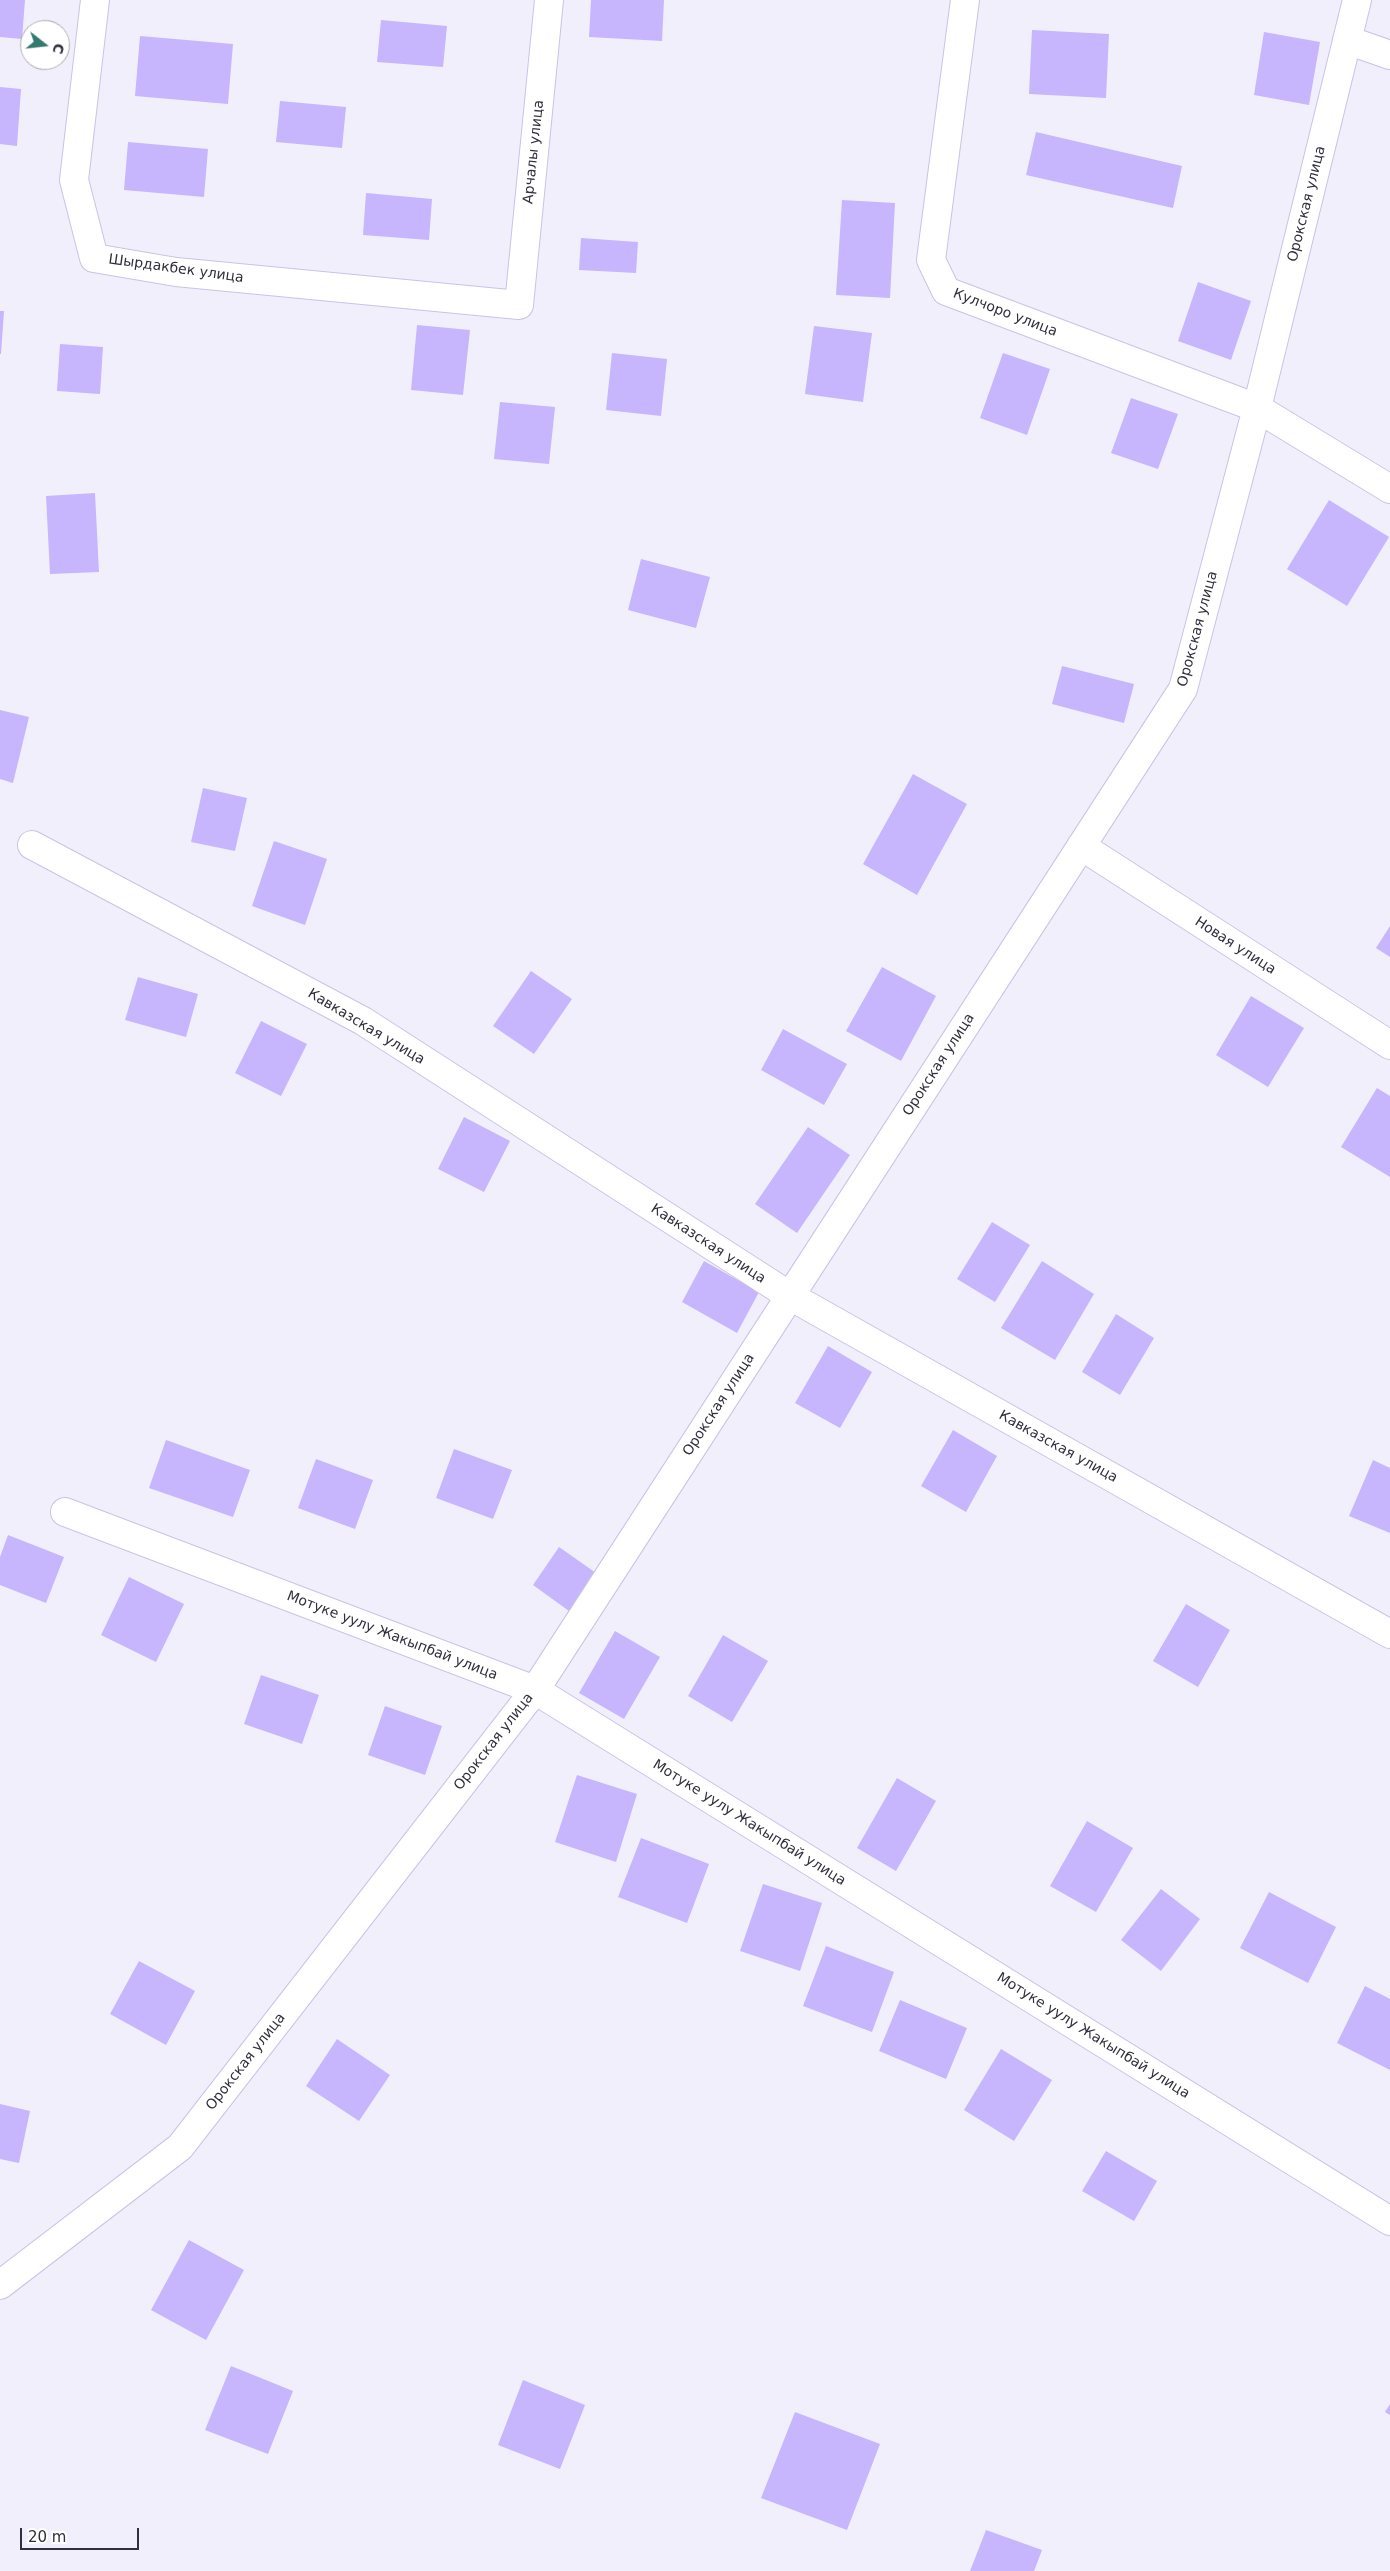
<!DOCTYPE html>
<meta charset="utf-8">
<style>
body{margin:0}
#map{position:relative;width:1390px;height:2571px;overflow:hidden;background:#f2effd;font-family:"DejaVu Sans",sans-serif}
canvas{display:block}
.north{position:absolute;left:20px;top:20px;width:50px;height:50px;box-sizing:border-box;background:#fff;border:1px solid #adacb1;border-radius:50%;rotate:106deg;font-size:14px;font-weight:700;line-height:20px;text-align:center;color:#322f3c}
.north::after{content:'';display:block;margin:auto;width:18px;height:22px;background:#33796f;clip-path:polygon(50% 0,100% 100%,50% 72%,0 100%)}
.scale{position:absolute;left:20px;top:2528px;width:119px;height:22px;box-sizing:border-box;border:2px solid #322f3c;border-top:0;padding-left:6px;font-size:15px;line-height:18px;white-space:nowrap;color:#322f3c;-webkit-text-stroke:4px #fff;paint-order:stroke}
</style>
<div id="map">
<canvas width="1390" height="2571"></canvas>
<div class="north">С</div>
<div class="scale">20 m</div>
</div>
<script>
const ctx = document.querySelector('canvas').getContext('2d');
ctx.lineJoin = 'round';
function fillPath(path, color) {
  ctx.fillStyle = color;
  ctx.fill(path, 'evenodd');
}
function toPath(rows) {
  const path = new Path2D();
  for (const r of rows) {
    path.moveTo(r[0], r[1]);
    for (let i = 2; i < r.length; i += 2) path.lineTo(r[i], r[i + 1]);
  }
  return path;
}
function stroke(path, color, width, dash) {
  ctx.strokeStyle = color;
  ctx.lineWidth = width;
  ctx.lineCap = dash ? 'butt' : 'round';
  ctx.setLineDash(dash || []);
  ctx.stroke(path);
}
function write(font, color, halo, rows, align = 'center') {
  ctx.font = font + ' "DejaVu Sans",sans-serif';
  ctx.lineWidth = 4;
  ctx.setLineDash([]);
  ctx.textBaseline = 'middle';
  ctx.strokeStyle = halo;
  ctx.fillStyle = color;
  for (const [text, x, y, turn = 0] of rows) {
    ctx.save();
    ctx.translate(x, y);
    ctx.rotate((+turn || 0) * Math.PI / 180);
    ctx.textAlign = isNaN(turn) ? turn : align;
    if (halo) ctx.strokeText(text, 0, 0);
    ctx.fillText(text, 0, 0);
    ctx.restore();
  }
}
fillPath(toPath([
 [0,0,25,0,22,39,0,37],
 [591,0,664,0,662,41,589,37],
 [381,20,447,26,443,67,377,62],
 [1032,30,1109,34,1106,98,1029,94],
 [1264,32,1320,42,1309,105,1254,95],
 [140,36,233,44,228,104,135,96],
 [0,87,21,89,17,146,0,144],
 [280,101,346,107,342,148,276,142],
 [1036,132,1182,166,1173,208,1026,175],
 [128,142,208,149,204,197,124,190],
 [366,193,432,199,429,240,363,235],
 [842,200,895,203,890,298,836,295],
 [581,238,638,242,636,273,579,270],
 [1198,282,1251,301,1231,360,1178,341],
 [0,311,4,311,1,354,0,354],
 [417,325,470,330,463,395,411,390],
 [814,326,872,333,863,402,805,394],
 [60,344,103,347,100,394,57,391],
 [612,353,667,359,661,416,606,410],
 [1003,353,1050,369,1027,435,980,418],
 [1131,398,1178,414,1158,469,1111,453],
 [500,402,555,407,549,464,494,459],
 [95,493,99,572,50,574,46,496],
 [1329,500,1389,537,1347,606,1287,569],
 [641,559,710,577,696,628,628,610],
 [1062,666,1134,684,1124,723,1052,704],
 [0,710,29,717,13,783,0,779],
 [913,774,967,804,917,895,863,864],
 [203,788,247,798,235,851,191,842],
 [274,841,327,859,305,925,252,906],
 [1390,926,1390,957,1376,948],
 [882,967,936,996,901,1061,846,1031],
 [531,971,572,999,534,1054,493,1026],
 [138,977,198,994,186,1037,125,1020],
 [1251,996,1304,1028,1268,1087,1216,1055],
 [261,1021,307,1044,281,1096,235,1073],
 [783,1029,847,1064,824,1105,761,1070],
 [1377,1088,1390,1096,1390,1177,1341,1147],
 [464,1117,510,1141,484,1192,438,1169],
 [808,1127,850,1155,797,1233,755,1204],
 [992,1222,1030,1245,995,1302,957,1279],
 [704,1261,759,1292,737,1333,682,1302],
 [1042,1261,1094,1294,1055,1360,1001,1328],
 [1116,1314,1154,1338,1120,1395,1082,1372],
 [828,1346,872,1372,840,1428,795,1403],
 [953,1430,997,1456,966,1512,921,1486],
 [166,1440,250,1470,233,1517,149,1488],
 [454,1449,512,1470,493,1519,436,1498],
 [316,1459,373,1480,355,1529,298,1508],
 [1373,1460,1390,1468,1390,1533,1349,1516],
 [8,1535,64,1557,46,1603,0,1585,0,1557],
 [559,1547,596,1573,569,1611,533,1585],
 [129,1577,184,1604,156,1662,101,1635],
 [1186,1604,1230,1630,1198,1687,1153,1661],
 [615,1631,660,1657,624,1719,579,1693],
 [723,1635,768,1661,732,1722,688,1696],
 [261,1675,319,1695,302,1744,244,1724],
 [385,1706,442,1726,425,1775,368,1755],
 [577,1775,637,1794,616,1862,555,1842],
 [897,1778,936,1801,896,1871,857,1848],
 [1087,1821,1133,1848,1096,1912,1050,1886],
 [641,1838,709,1864,687,1923,618,1897],
 [763,1884,822,1903,800,1971,740,1951],
 [1161,1889,1200,1919,1161,1971,1121,1940],
 [1269,1892,1336,1927,1308,1983,1240,1948],
 [826,1946,894,1972,872,2032,803,2006],
 [139,1961,195,1991,166,2045,110,2014],
 [1365,1986,1390,1999,1390,2070,1337,2043],
 [900,2000,967,2028,946,2079,879,2051],
 [337,2039,390,2075,359,2121,306,2086],
 [1001,2049,1052,2080,1014,2141,964,2110],
 [0,2104,30,2111,19,2163,0,2159],
 [1106,2151,1157,2181,1134,2221,1082,2191],
 [189,2240,244,2270,206,2340,151,2310],
 [231,2366,293,2391,268,2454,205,2430],
 [523,2380,585,2405,560,2469,498,2445],
 [1390,2404,1390,2415,1385,2412],
 [795,2412,880,2444,847,2530,761,2498],
 [986,2530,1042,2550,1034,2571,970,2571]
]), '#c7b5fd');
const minor = toPath([
 [95,0,74,180,94,258,176,272,519,305,549,0],
 [965,0,931,260,946,291,1257,408,1390,489],
 [1347,40,1390,55],
 [32,845,363,1021,790,1296,1390,1634],
 [1081,846,1390,1045],
 [65,1512,535,1690,1390,2221],
 [0,2285,180,2147,535,1690,1183,689,1257,408,1357,0]
]);
stroke(minor, '#cac3e4', 30);
stroke(minor, '#fff', 28);
write('14px', '#322f3c', '#fff', [
 ["Арчалы улица",534,152,-84],
 ["Орокская улица",1307,204,-76],
 ["Шырдакбек улица",176,269,8],
 ["Кулчоро улица",1005,313,21],
 ["Орокская улица",1198,629,-75],
 ["Новая улица",1235,946,33],
 ["Кавказская улица",366,1027,31],
 ["Орокская улица",939,1065,-57],
 ["Кавказская улица",708,1244,33],
 ["Орокская улица",719,1405,-57],
 ["Кавказская улица",1058,1447,29],
 ["Мотуке уулу Жакыпбай улица",392,1636,21],
 ["Орокская улица",494,1742,-52],
 ["Мотуке уулу Жакыпбай улица",749,1823,32],
 ["Мотуке уулу Жакыпбай улица",1093,2036,32],
 ["Орокская улица",246,2062,-52]
]);
</script>
